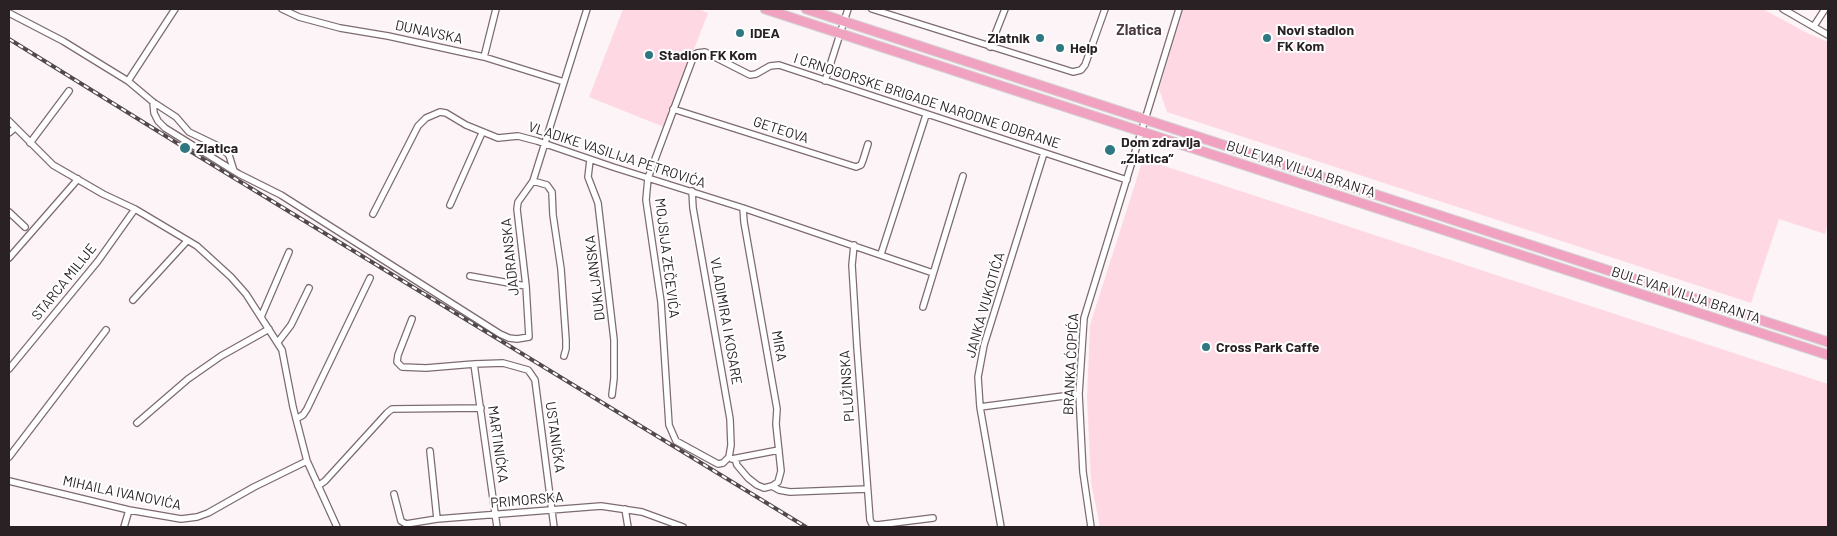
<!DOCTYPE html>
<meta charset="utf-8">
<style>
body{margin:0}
#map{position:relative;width:1837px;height:536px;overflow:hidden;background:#fcf4f6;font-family:Barlow,sans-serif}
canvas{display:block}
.frame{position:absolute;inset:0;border:10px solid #292124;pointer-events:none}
</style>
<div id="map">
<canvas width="1837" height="536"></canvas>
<div class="frame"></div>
</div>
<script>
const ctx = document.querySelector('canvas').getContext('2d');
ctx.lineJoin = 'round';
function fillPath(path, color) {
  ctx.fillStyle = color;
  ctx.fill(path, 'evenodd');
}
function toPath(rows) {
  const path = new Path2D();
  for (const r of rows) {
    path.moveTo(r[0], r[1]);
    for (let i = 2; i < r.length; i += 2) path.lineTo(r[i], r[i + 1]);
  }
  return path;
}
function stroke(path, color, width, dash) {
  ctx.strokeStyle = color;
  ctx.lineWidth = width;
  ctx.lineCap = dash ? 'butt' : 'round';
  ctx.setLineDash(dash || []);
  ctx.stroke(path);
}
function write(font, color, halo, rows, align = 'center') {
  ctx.font = font + ' Barlow,sans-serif';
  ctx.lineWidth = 4;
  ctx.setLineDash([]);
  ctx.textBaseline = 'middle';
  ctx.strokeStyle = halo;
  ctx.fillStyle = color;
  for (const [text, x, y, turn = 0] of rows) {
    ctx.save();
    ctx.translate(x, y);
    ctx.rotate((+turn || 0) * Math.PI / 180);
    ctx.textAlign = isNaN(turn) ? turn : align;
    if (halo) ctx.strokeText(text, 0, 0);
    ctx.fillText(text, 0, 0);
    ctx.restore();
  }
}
fillPath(toPath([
 [623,9,698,9,708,13,664,127,589,97],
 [1183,9,1763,9,1807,33,1828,42,1828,225,1825,234,1779,219,1751,303,1167,112,1159,89],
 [1143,159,1828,384,1828,527,1100,527,1091,482,1087,397,1090,325]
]), '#fed9e4');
const street = toPath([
 [282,9,299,17,340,28,388,36,484,57,564,82],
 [872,9,1073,72,1081,70,1085,65,1105,9],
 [1783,9,1828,35],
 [9,13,63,41,128,81,153,102,176,117,189,132,218,146,229,155,234,171,239,174,281,195,500,334,509,338,517,339,529,337,526,286,517,209,518,202,533,181,587,9],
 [1814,26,1825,9],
 [990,47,1005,9],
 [484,57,496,9],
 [128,81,175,9],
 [825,81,848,9],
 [153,102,154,113,158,121,165,128,234,171],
 [673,109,856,167,861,165,863,160,868,144],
 [9,121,53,165,103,194,135,209,197,246,231,277,246,294,282,350,293,407,307,461,337,527],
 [9,133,15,128],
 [30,143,69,91],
 [590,160,588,177,598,203,614,340,614,378,612,395],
 [533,181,547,185,552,192,553,215,561,269,566,340,566,349,564,356],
 [692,191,693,208,730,419,731,445,729,457,723,463,718,464,676,441,669,425,661,302,646,200,648,178,694,55,697,53,705,52,750,75,756,74,770,66,779,65,1127,180],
 [450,205,482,133],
 [743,208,744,222,777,409,776,424,781,471,778,482,772,486],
 [9,212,25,227],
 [373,214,418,126,426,118,440,112,446,113,466,125,498,138,518,136,537,141,613,167,743,208,933,273],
 [854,245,852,265,857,347,870,520,872,524,877,525,933,518],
 [881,254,926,115],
 [9,258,78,179],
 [470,276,526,286],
 [133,300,187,241],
 [923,307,963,176],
 [261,317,289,252],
 [412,319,398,355,397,362,402,367,426,368,474,364,503,363,528,370,531,374,535,380,554,527],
 [278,342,291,325,309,288],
 [474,364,497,527],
 [9,369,98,261,135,209],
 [980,407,1079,394],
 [296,419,303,415,307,409,370,278],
 [137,423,188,379,221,356,269,329],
 [430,451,437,519],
 [9,457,106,330],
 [732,459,779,450],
 [735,459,737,465,748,478,757,485,764,488,772,486,779,490,790,492,867,489],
 [9,481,129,510,181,519,197,517,208,513,254,487,307,461],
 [318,486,325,481,387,413,392,409,481,408],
 [394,494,401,521,406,524,437,519,601,506,642,512,683,527],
 [625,509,628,527],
 [124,527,129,510],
 [1001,527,980,407,978,377,984,345,1044,153],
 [1091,527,1083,472,1079,394,1084,318,1179,9]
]);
const primary = toPath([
 [765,9,1828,355],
 [806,9,1828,342]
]);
stroke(street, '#7d6b70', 8);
stroke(primary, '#d4d3d3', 11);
stroke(street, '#fff', 5.5);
stroke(primary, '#f2a2c1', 9);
const rail = toPath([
 [9,39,185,148,806,527]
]);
stroke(rail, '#51494c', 4);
stroke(rail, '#fff', 2, [5.5]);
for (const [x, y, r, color] of [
 [740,33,5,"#2f7781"],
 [1040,38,5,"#2f7781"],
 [1267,38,5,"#2f7781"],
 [1060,48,5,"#2f7781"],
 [649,55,5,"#2f7781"],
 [185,148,6,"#2f7781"],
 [1110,150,6,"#2f7781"],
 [1206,347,5,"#2f7781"]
]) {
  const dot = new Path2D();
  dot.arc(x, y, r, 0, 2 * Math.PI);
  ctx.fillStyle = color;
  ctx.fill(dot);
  stroke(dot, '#fff', 2);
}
write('bold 14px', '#292124', '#fff', [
 ["Novi stadion",1277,30],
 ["FK Kom",1277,46],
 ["IDEA",750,33],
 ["Zlatnik",1030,38,"right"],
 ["Help",1070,48],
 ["Stadion FK Kom",659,55],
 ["Dom zdravlja",1121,142],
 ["„Zlatica”",1121,158],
 ["Zlatica",196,148],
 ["Cross Park Caffe",1216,347]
], 'left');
write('14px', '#292124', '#fff', [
 ["DUNAVSKA",429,32,12],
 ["I CRNOGORSKE BRIGADE NARODNE ODBRANE",927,101,18],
 ["GETEOVA",781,130,18],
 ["VLADIKE VASILIJA PETROVIĆA",617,155,18],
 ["BULEVAR VILIJA BRANTA",1301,169,18],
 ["JADRANSKA",510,257,-96],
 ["MOJSIJA ZEČEVIĆA",667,258,83],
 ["DUKLJANSKA",595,278,-97],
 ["STARCA MILIJE",64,282,-51],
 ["BULEVAR VILIJA BRANTA",1686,295,18],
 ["JANKA VUKOTIĆA",985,305,-74],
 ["VLADIMIRA I KOSARE",726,321,80],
 ["MIRA",779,346,80],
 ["BRANKA ĆOPIĆA",1071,364,-87],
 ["PLUŽINSKA",847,386,-94],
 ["USTANIČKA",555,437,82],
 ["MARTINIĆKA",498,444,82],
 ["MIHAILA IVANOVIĆA",122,493,12],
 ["PRIMORSKA",527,500,-5]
]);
write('bold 15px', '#4b3b40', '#fff', [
 ["Zlatica",1139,30]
]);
</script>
